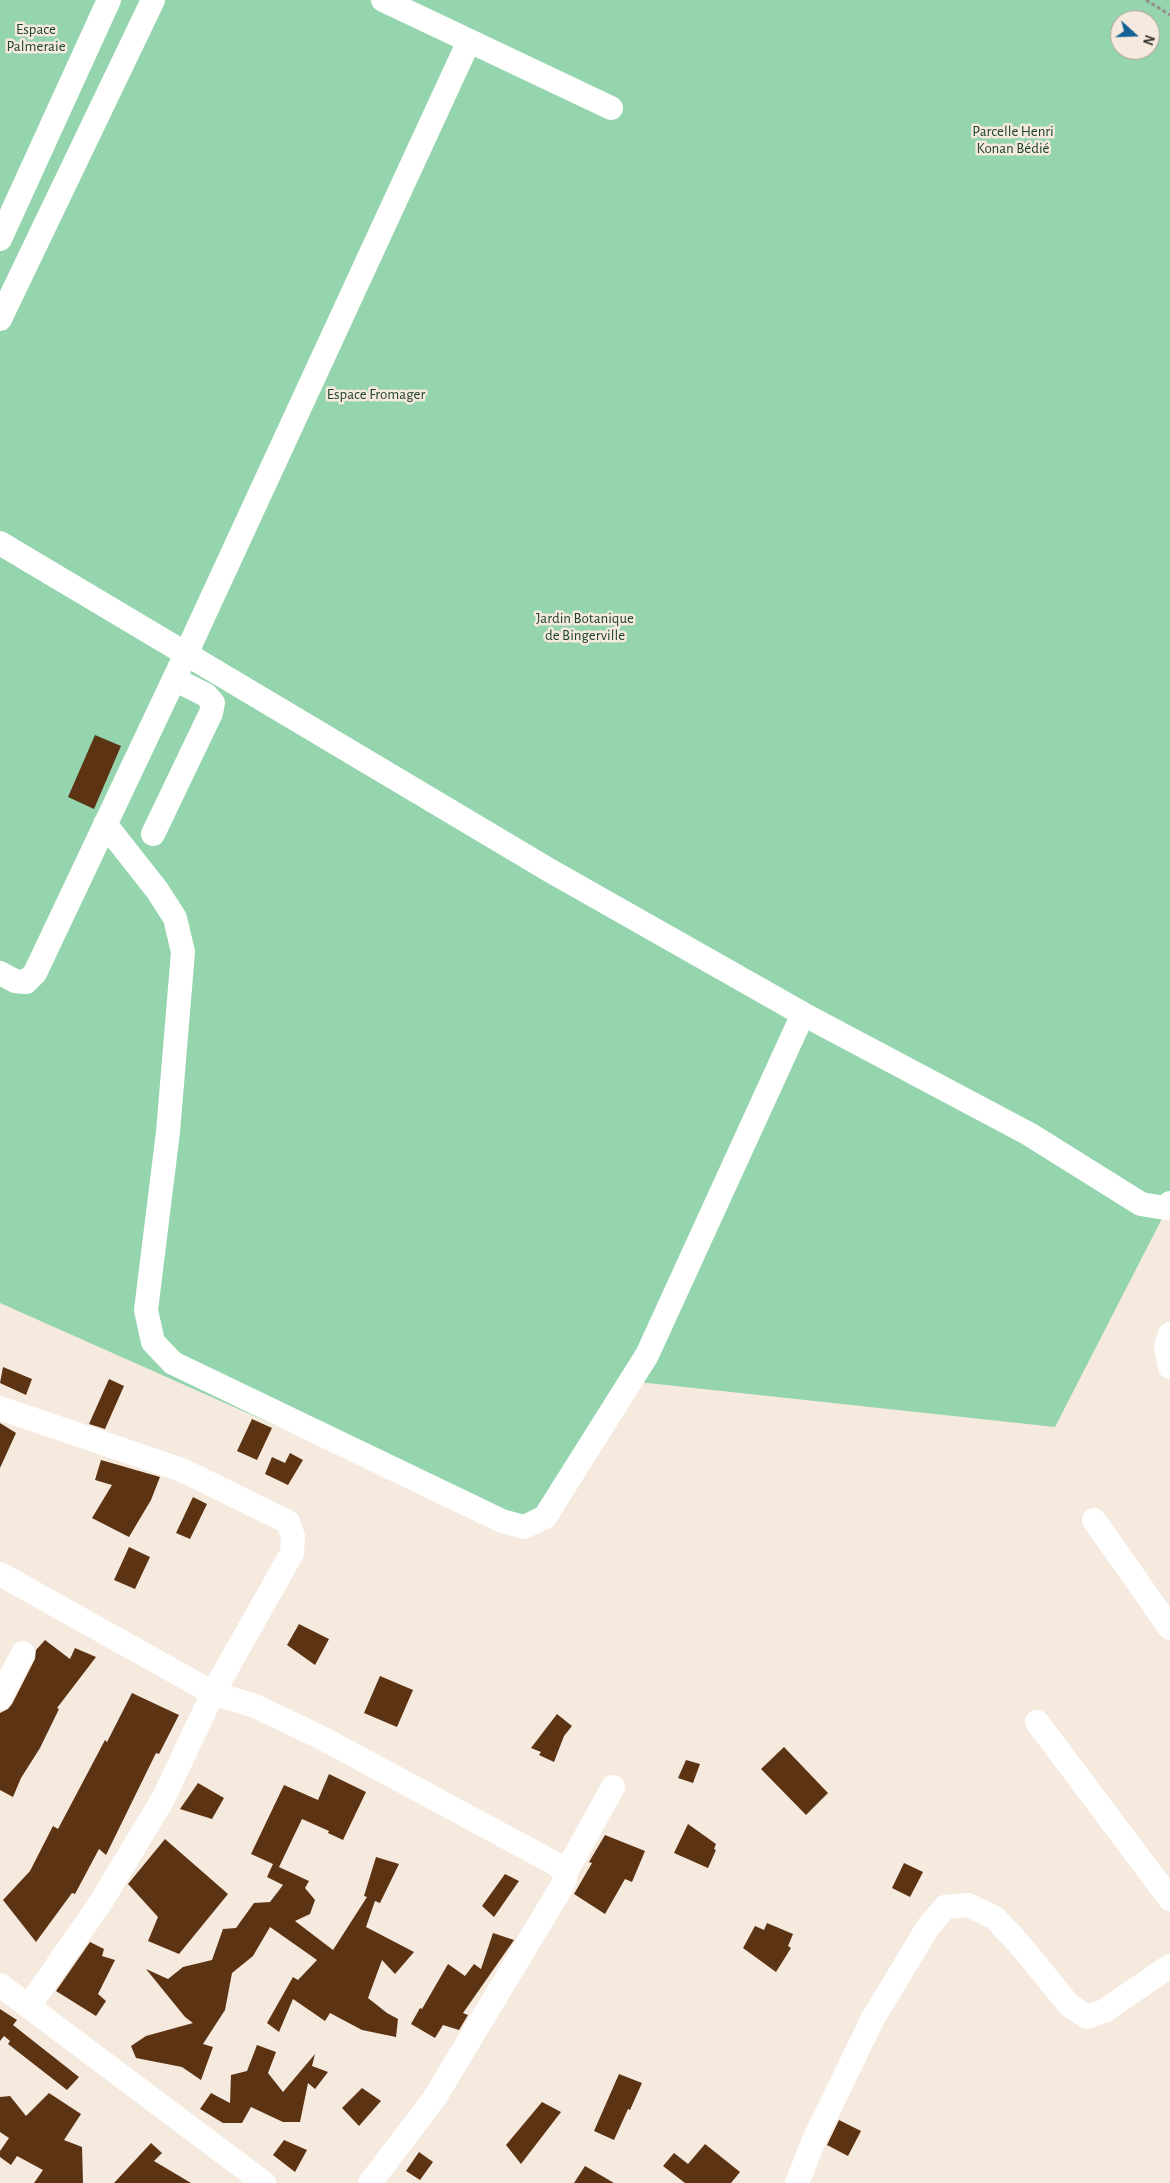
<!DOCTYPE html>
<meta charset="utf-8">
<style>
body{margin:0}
#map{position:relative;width:1170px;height:2183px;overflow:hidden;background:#f6e9de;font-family:"Alegreya Sans",sans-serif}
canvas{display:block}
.north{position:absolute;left:1110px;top:10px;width:50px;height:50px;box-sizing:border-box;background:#f6e9de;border:1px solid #a89f96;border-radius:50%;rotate:110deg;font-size:14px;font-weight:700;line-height:20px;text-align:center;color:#332f2a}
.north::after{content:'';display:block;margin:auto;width:18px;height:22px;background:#176295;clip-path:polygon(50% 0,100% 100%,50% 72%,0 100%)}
</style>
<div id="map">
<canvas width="1170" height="2183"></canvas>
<div class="north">N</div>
</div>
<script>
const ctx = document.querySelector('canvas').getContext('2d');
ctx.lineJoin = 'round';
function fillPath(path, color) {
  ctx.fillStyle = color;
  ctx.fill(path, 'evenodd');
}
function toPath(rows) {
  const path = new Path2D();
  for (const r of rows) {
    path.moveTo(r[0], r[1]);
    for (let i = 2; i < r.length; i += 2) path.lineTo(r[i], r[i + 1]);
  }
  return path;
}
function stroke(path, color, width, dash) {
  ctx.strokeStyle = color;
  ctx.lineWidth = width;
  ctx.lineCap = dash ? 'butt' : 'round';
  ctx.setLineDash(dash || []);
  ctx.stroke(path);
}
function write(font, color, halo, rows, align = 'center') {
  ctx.font = font + ' "Alegreya Sans",sans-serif';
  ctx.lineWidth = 5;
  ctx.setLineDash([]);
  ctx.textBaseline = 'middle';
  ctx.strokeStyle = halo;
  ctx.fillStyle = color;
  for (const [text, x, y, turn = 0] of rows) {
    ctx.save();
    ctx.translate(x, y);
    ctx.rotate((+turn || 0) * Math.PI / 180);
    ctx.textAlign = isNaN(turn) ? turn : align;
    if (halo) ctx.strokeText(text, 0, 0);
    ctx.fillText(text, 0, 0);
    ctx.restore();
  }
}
fillPath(toPath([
 [0,0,1170,0,1170,1203,1055,1427,620,1380,522,1535,0,1303],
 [1120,20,1150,20,1150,50,1120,50]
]), '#94d5ad');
fillPath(toPath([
 [95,735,121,746,94,809,68,797],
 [3,1367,32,1379,26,1395,0,1383],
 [109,1379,124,1386,105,1429,89,1424],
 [252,1419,272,1428,257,1460,237,1451],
 [0,1423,16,1433,0,1468],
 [290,1453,303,1460,288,1485,265,1474,272,1457,285,1463],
 [101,1460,160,1477,151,1500,129,1537,92,1518,112,1485,95,1480],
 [193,1497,207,1504,190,1539,176,1533],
 [129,1547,150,1557,135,1589,114,1580],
 [299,1624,329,1639,315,1665,287,1645],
 [45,1640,70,1659,75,1648,96,1657,57,1708,59,1709,40,1748,21,1778,13,1797,0,1790,0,1713,8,1709,12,1704,35,1659,36,1650],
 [380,1676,413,1690,397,1727,364,1713],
 [132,1693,179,1715,159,1754,156,1753,106,1855,99,1849,75,1894,72,1893,36,1942,3,1900,30,1871,53,1826,58,1829,105,1740,107,1742],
 [557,1714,572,1726,564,1736,554,1762,539,1755,541,1752,531,1748],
 [784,1747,828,1793,806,1815,761,1769],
 [686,1760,700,1764,693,1783,678,1778],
 [329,1774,366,1792,343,1840,328,1833,329,1831,302,1819,279,1867,309,1881,305,1888,315,1900,310,1914,295,1921,333,1950,367,1897,364,1896,376,1857,399,1864,380,1903,375,1901,366,1927,414,1952,395,1974,382,1960,368,1998,387,2013,398,2019,396,2037,362,2030,330,2013,325,2021,293,1999,279,2032,267,2023,293,1977,298,1980,317,1960,270,1927,253,1956,232,1973,225,2010,203,2044,213,2047,201,2080,182,2067,136,2058,131,2046,146,2036,193,2023,185,2017,146,1969,168,1979,183,1967,212,1960,223,1929,236,1928,254,1903,270,1902,283,1885,267,1877,273,1864,251,1854,284,1785,318,1800],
 [198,1783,224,1798,212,1819,180,1809],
 [688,1824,716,1844,714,1849,716,1850,708,1868,674,1853],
 [605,1835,645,1851,632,1882,625,1879,605,1914,574,1894,592,1863,589,1862],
 [165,1839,228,1894,179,1954,148,1941,158,1917,128,1884],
 [904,1863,923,1872,910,1897,892,1888],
 [505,1874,519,1881,494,1917,482,1906],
 [767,1923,793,1934,788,1946,791,1948,776,1972,743,1948,755,1926,764,1930],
 [493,1933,514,1940,463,2013,468,2015,459,2030,443,2025,435,2038,411,2024,420,2008,422,2009,448,1964,465,1976,474,1964,481,1969],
 [90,1942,104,1949,102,1956,115,1960,98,1994,106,2001,96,2016,56,1991],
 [0,2009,17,2020,13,2025,79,2077,67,2090,8,2044,10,2041,4,2036,0,2041],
 [257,2045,276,2052,268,2073,283,2092,315,2054,312,2066,328,2072,315,2089,308,2083,300,2122,283,2122,251,2107,242,2123,223,2123,200,2109,211,2093,230,2103,231,2075,247,2071],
 [619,2074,642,2083,630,2110,628,2109,614,2140,594,2131],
 [362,2088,381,2101,359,2126,342,2108],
 [49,2093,81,2114,64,2140,82,2147,83,2183,34,2183,43,2170,17,2156,11,2165,0,2157,0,2151,9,2138,0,2132,0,2097,10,2096,26,2116],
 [542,2102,561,2112,521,2164,506,2145],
 [839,2120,861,2131,848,2156,827,2145],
 [284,2140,307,2150,295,2172,273,2155],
 [151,2143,162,2153,154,2161,191,2183,114,2183],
 [705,2144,740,2172,731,2183,685,2183,663,2166,674,2153,688,2164],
 [419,2152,433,2162,420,2180,406,2171],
 [585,2166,614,2183,574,2183]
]), '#5c3414');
stroke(toPath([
 [1146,0,1170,15]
]), '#999189', 3, [4, 2.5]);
stroke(toPath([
 [383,0,611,108],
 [0,239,109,0],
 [0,319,153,0],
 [0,543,549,870,803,1014,1029,1134,1141,1204,1165,1208,1170,1203],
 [105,824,157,890,175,918,183,952,168,1132,146,1310,153,1342,173,1363,502,1521,524,1527,545,1517,647,1355,803,1014],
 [153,834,211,713,213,703,206,695,174,679],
 [0,973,15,981,26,982,35,973,186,654,469,41],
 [1170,1334,1166,1346,1170,1367],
 [0,1408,182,1470,288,1522,293,1536,292,1553,213,1693,0,1574],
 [1094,1520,1170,1628],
 [0,1698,23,1653],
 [1037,1722,1170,1899],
 [0,1985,264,2183],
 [29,2006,101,1902,163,1799,213,1693,255,1706,322,1738,554,1863,566,1872],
 [370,2183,434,2099,561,1888,565,1880,566,1872,613,1787],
 [797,2183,814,2140,872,2020,928,1927,945,1907,968,1905,995,1918,1021,1946,1069,2005,1087,2017,1104,2011,1170,1966]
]), '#fff', 24);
write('15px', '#1d452e', '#f6e9de', [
 ["Espace",36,29],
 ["Palmeraie",36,46],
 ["Parcelle Henri",1013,131],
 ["Konan Bédié",1013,148],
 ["Espace Fromager",376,394],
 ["Jardin Botanique",585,618],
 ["de Bingerville",585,635]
]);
</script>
